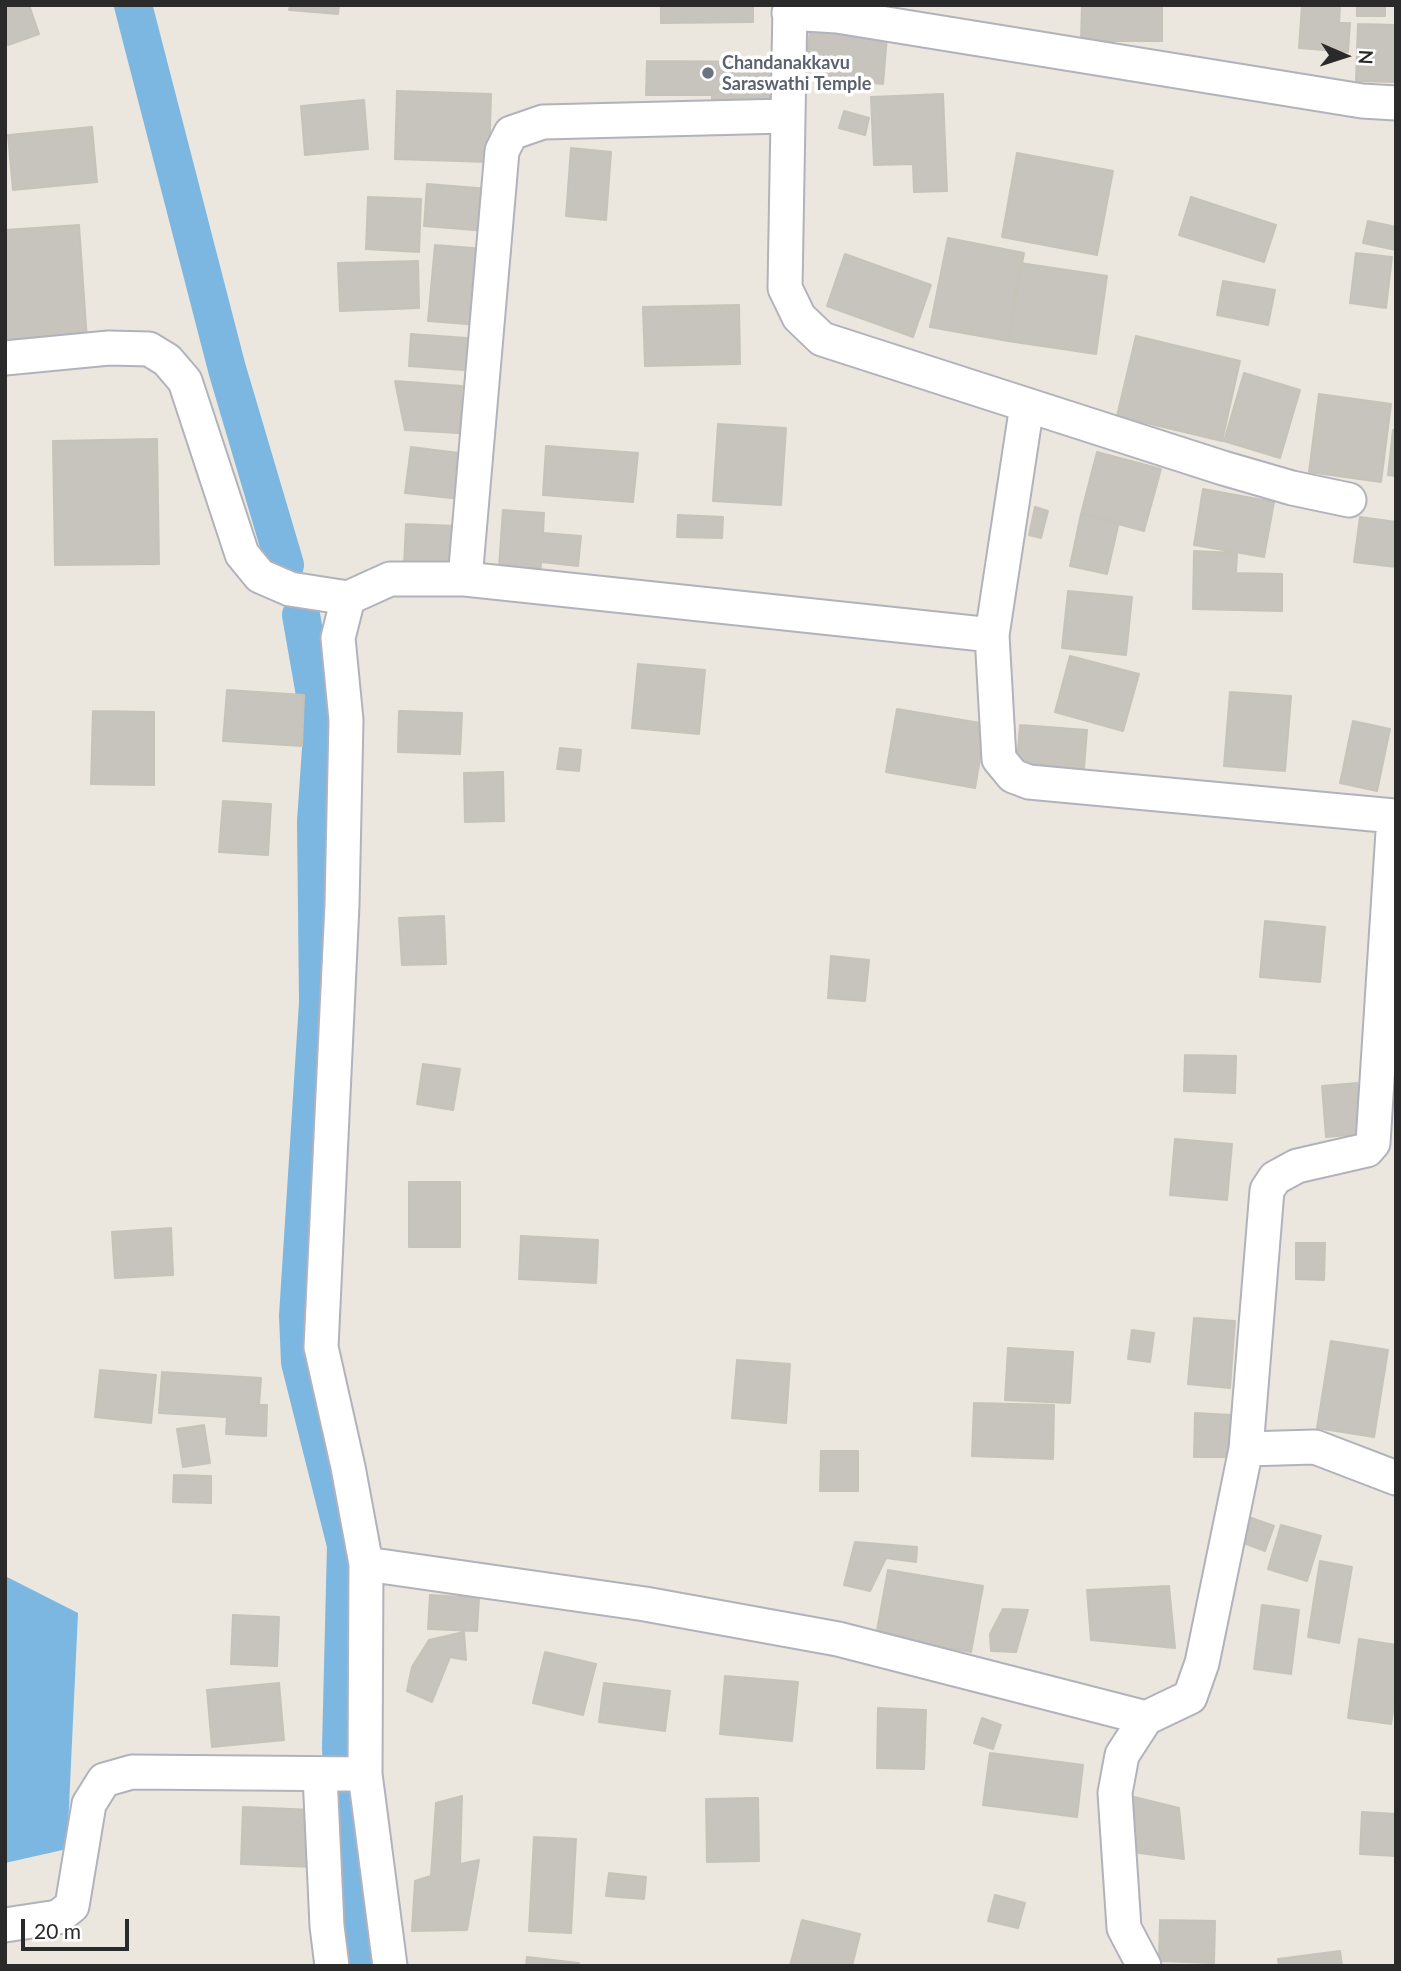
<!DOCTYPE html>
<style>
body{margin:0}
#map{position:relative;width:1401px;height:1971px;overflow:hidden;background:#ebe7de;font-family:Lato,sans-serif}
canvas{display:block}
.frame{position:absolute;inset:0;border:7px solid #2a2a2a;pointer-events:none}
.north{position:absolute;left:1310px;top:21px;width:70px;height:70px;-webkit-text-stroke:5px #fff;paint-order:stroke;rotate:93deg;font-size:19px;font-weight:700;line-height:28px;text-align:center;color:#2a2a2a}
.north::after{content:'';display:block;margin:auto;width:24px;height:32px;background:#2a2a2a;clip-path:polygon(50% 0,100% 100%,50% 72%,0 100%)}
.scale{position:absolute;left:21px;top:1919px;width:108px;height:32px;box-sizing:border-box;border:4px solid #2a2a2a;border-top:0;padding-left:9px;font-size:21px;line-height:24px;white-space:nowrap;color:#2a2a2a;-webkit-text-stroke:5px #fff;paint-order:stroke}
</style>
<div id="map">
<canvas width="1401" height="1971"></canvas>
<div class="frame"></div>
<div class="north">N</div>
<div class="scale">20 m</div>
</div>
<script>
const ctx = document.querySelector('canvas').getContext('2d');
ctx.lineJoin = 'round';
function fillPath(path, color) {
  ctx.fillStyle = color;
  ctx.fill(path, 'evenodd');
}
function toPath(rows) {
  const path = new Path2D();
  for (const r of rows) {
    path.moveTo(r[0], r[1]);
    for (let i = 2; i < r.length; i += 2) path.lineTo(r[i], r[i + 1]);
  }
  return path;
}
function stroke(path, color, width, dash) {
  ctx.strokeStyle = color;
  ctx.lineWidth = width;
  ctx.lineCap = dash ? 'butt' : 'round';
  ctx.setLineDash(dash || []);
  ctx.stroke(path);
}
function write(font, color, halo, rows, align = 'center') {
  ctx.font = font + ' Lato,sans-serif';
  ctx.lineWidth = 7;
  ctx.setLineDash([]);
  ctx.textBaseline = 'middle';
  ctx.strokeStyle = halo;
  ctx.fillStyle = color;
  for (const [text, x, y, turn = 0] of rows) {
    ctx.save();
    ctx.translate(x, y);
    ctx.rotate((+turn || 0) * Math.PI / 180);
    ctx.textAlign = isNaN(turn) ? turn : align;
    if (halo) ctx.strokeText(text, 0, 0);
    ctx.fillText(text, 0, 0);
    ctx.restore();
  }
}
fillPath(toPath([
 [5,1576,78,1613,67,1849,5,1863]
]), '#7cb7e1');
stroke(toPath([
 [133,5,227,369,285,565],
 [301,615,322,734,316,822,318,1003,298,1316,300,1362,346,1545,341,1748,346,1841,364,1966]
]), '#7cb7e1', 38);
const building = toPath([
 [5,5,29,5,39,34,8,45,5,5],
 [290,5,339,5,338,14,289,10,290,5],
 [661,5,753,5,753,22,661,23,661,5],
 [1082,5,1162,5,1162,41,1081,41,1082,5],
 [1302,5,1340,5,1339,23,1350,23,1348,52,1299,48,1302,5],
 [1357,5,1385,5,1385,16,1357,16,1357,5],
 [1358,24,1396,25,1396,82,1356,81,1358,24],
 [810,29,887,36,883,84,805,77,810,29],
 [647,61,776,62,776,103,712,103,712,95,646,95,647,61],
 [397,91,491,94,489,162,395,159,397,91],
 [943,94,947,191,914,192,913,164,874,165,871,97,943,94],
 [364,100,368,149,305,155,301,106,364,100],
 [844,111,869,118,865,135,839,128,844,111],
 [92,127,97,182,13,190,8,135,92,127],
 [571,148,611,152,606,220,566,216,571,148],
 [1017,153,1113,171,1097,255,1002,237,1017,153],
 [427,184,490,189,487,231,424,226,427,184],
 [368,197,421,199,419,252,366,249,368,197],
 [1191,197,1276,225,1264,262,1179,235,1191,197],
 [1368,221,1396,227,1396,250,1363,243,1368,221],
 [79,225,87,341,5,346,5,230,79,225],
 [948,238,1024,253,1008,341,930,327,948,238],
 [435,245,485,249,479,325,428,321,435,245],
 [1356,253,1392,257,1386,308,1350,303,1356,253],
 [845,254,931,285,913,337,827,306,845,254],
 [418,261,419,308,340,311,338,263,418,261],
 [1020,263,1107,276,1096,354,1008,341,1020,263],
 [1223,281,1275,290,1268,325,1217,315,1223,281],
 [739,305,740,364,645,366,643,307,739,305],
 [411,334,480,339,478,371,409,366,411,334],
 [1136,336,1240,361,1222,441,1117,416,1136,336],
 [1244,373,1300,390,1280,458,1224,441,1244,373],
 [395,381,462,386,459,433,405,430,395,381],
 [1319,394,1391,404,1381,482,1309,472,1319,394],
 [718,424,786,428,781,505,713,501,718,424],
 [1393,430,1396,430,1396,476,1388,475,1393,430],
 [157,439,159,564,55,565,53,441,157,439],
 [546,446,638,453,633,502,543,495,546,446],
 [411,447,467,454,461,499,405,493,411,447],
 [1097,452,1161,469,1144,531,1081,514,1097,452],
 [1203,489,1274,502,1264,557,1194,545,1203,489],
 [1035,507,1048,511,1041,538,1029,535,1035,507],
 [503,510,544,513,543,533,581,536,578,566,541,562,540,584,498,581,503,510],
 [1081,514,1119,522,1107,574,1070,566,1081,514],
 [678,515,723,517,722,538,677,537,678,515],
 [1360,517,1396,522,1396,567,1354,562,1360,517],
 [406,524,456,526,454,569,404,566,406,524],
 [1194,551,1237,553,1236,573,1282,574,1282,611,1193,609,1194,551],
 [1068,591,1132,597,1126,655,1062,648,1068,591],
 [1070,656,1139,674,1123,731,1055,712,1070,656],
 [638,664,705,670,699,734,632,728,638,664],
 [227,690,304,695,302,746,223,741,227,690],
 [1230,692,1291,696,1285,771,1224,766,1230,692],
 [897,709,986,724,975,788,886,772,897,709],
 [93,711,154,712,154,785,91,784,93,711],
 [399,711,462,713,460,754,398,752,399,711],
 [1353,721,1390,729,1377,791,1340,783,1353,721],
 [1020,725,1087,730,1083,781,1016,775,1020,725],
 [560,748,581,750,579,771,557,769,560,748],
 [503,772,504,821,465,822,464,773,503,772],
 [223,801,271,804,268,855,219,852,223,801],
 [444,916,446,964,402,965,399,918,444,916],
 [1265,921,1325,927,1320,982,1260,977,1265,921],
 [831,956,869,960,865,1001,828,998,831,956],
 [1185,1055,1236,1056,1235,1093,1184,1091,1185,1055],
 [423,1064,460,1069,453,1110,417,1104,423,1064],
 [1357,1083,1362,1134,1326,1137,1322,1086,1357,1083],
 [1175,1139,1232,1144,1227,1200,1170,1195,1175,1139],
 [409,1182,460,1182,460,1247,409,1247,409,1182],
 [171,1228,173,1275,115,1278,112,1232,171,1228],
 [521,1236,598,1240,596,1283,519,1279,521,1236],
 [1296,1243,1325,1243,1324,1280,1296,1279,1296,1243],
 [1194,1318,1235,1321,1230,1388,1188,1384,1194,1318],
 [1132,1330,1154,1333,1150,1362,1128,1359,1132,1330],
 [1331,1341,1388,1350,1374,1437,1317,1428,1331,1341],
 [1008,1348,1073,1352,1070,1403,1005,1400,1008,1348],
 [737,1360,790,1364,786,1423,732,1418,737,1360],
 [100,1370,156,1375,151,1423,95,1417,100,1370],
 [162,1372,261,1378,259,1405,267,1405,266,1436,226,1434,227,1417,159,1413,162,1372],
 [974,1403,1054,1405,1053,1459,972,1456,974,1403],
 [1195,1413,1231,1415,1229,1457,1194,1457,1195,1413],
 [204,1425,210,1463,183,1467,177,1429,204,1425],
 [821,1451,858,1451,858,1491,820,1491,821,1451],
 [174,1475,211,1476,211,1503,173,1502,174,1475],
 [1249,1517,1274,1526,1265,1551,1241,1542,1249,1517],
 [1281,1525,1321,1536,1307,1581,1268,1569,1281,1525],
 [855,1542,917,1547,916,1562,886,1558,870,1591,844,1585,855,1542],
 [1320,1561,1352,1567,1339,1643,1308,1637,1320,1561],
 [888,1570,983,1586,971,1652,876,1636,888,1570],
 [1169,1586,1175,1648,1091,1640,1087,1590,1169,1586],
 [430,1595,479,1598,477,1631,428,1629,430,1595],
 [1262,1605,1299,1610,1291,1674,1254,1669,1262,1605],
 [1003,1609,1028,1610,1016,1652,991,1651,990,1634,1003,1609],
 [233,1615,279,1617,277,1666,231,1664,233,1615],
 [464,1632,466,1660,450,1657,432,1702,407,1691,412,1667,429,1640,464,1632],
 [1359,1639,1396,1645,1396,1691,1391,1724,1348,1718,1359,1639],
 [545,1652,596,1664,583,1715,533,1703,545,1652],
 [725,1676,798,1682,792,1741,720,1734,725,1676],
 [279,1683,284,1740,212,1747,207,1690,279,1683],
 [604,1683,670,1691,665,1731,599,1722,604,1683],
 [878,1708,926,1710,924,1769,877,1768,878,1708],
 [982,1718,1001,1725,993,1749,974,1743,982,1718],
 [990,1753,1083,1765,1077,1817,983,1805,990,1753],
 [462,1796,460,1864,479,1860,467,1930,412,1931,415,1881,431,1876,436,1803,462,1796],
 [1130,1796,1179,1808,1184,1859,1125,1851,1130,1796],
 [758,1798,759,1861,707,1862,706,1799,758,1798],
 [243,1807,315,1810,313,1867,241,1864,243,1807],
 [1362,1812,1396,1814,1396,1856,1360,1854,1362,1812],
 [534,1837,576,1839,571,1933,529,1931,534,1837],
 [609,1873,646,1877,644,1899,606,1896,609,1873],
 [995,1895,1025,1903,1018,1928,988,1921,995,1895],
 [802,1920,860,1934,852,1966,790,1966,802,1920],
 [1160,1920,1215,1921,1214,1963,1159,1961,1160,1920],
 [1340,1951,1342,1966,1279,1966,1278,1959,1340,1951],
 [527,1957,579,1963,579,1966,526,1966,527,1957]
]);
fillPath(building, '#c6c4bd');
stroke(building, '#c6c3b8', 2);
const street = toPath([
 [790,5,785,288,799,317,822,339,1027,405,992,635,999,759,1013,776,1029,782,1394,816,1373,1143,1367,1150,1297,1166,1275,1178,1267,1190,1246,1449,1202,1663,1190,1697,1146,1718,1122,1755,1115,1793,1124,1928,1144,1966],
 [789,13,837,16,1362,101,1396,103],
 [5,358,109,348,149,349,167,360,185,381,242,554,260,576,290,589,348,598],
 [1027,405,1223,468,1292,488,1349,500],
 [465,579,992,635],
 [1246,1449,1315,1447,1396,1478],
 [366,1564,645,1604,838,1639,1146,1718],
 [320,1775,327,1926,332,1966],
 [5,1925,58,1917,72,1906,89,1804,104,1780,132,1772,365,1774],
 [390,1966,365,1774,366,1564,348,1467,321,1347,342,905,346,720,338,638,348,598,390,579,465,579,502,151,511,133,543,122,786,116]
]);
stroke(street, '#b1b2bc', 37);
stroke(street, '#fff', 33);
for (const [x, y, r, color] of [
 [708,73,7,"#6b7280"]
]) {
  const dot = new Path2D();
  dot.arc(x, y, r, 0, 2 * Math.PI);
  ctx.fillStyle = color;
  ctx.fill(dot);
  stroke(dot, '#fff', 2.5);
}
write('bold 18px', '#5b616d', '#fff', [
 ["Chandanakkavu",722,63],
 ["Saraswathi Temple",722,84]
], 'left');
</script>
